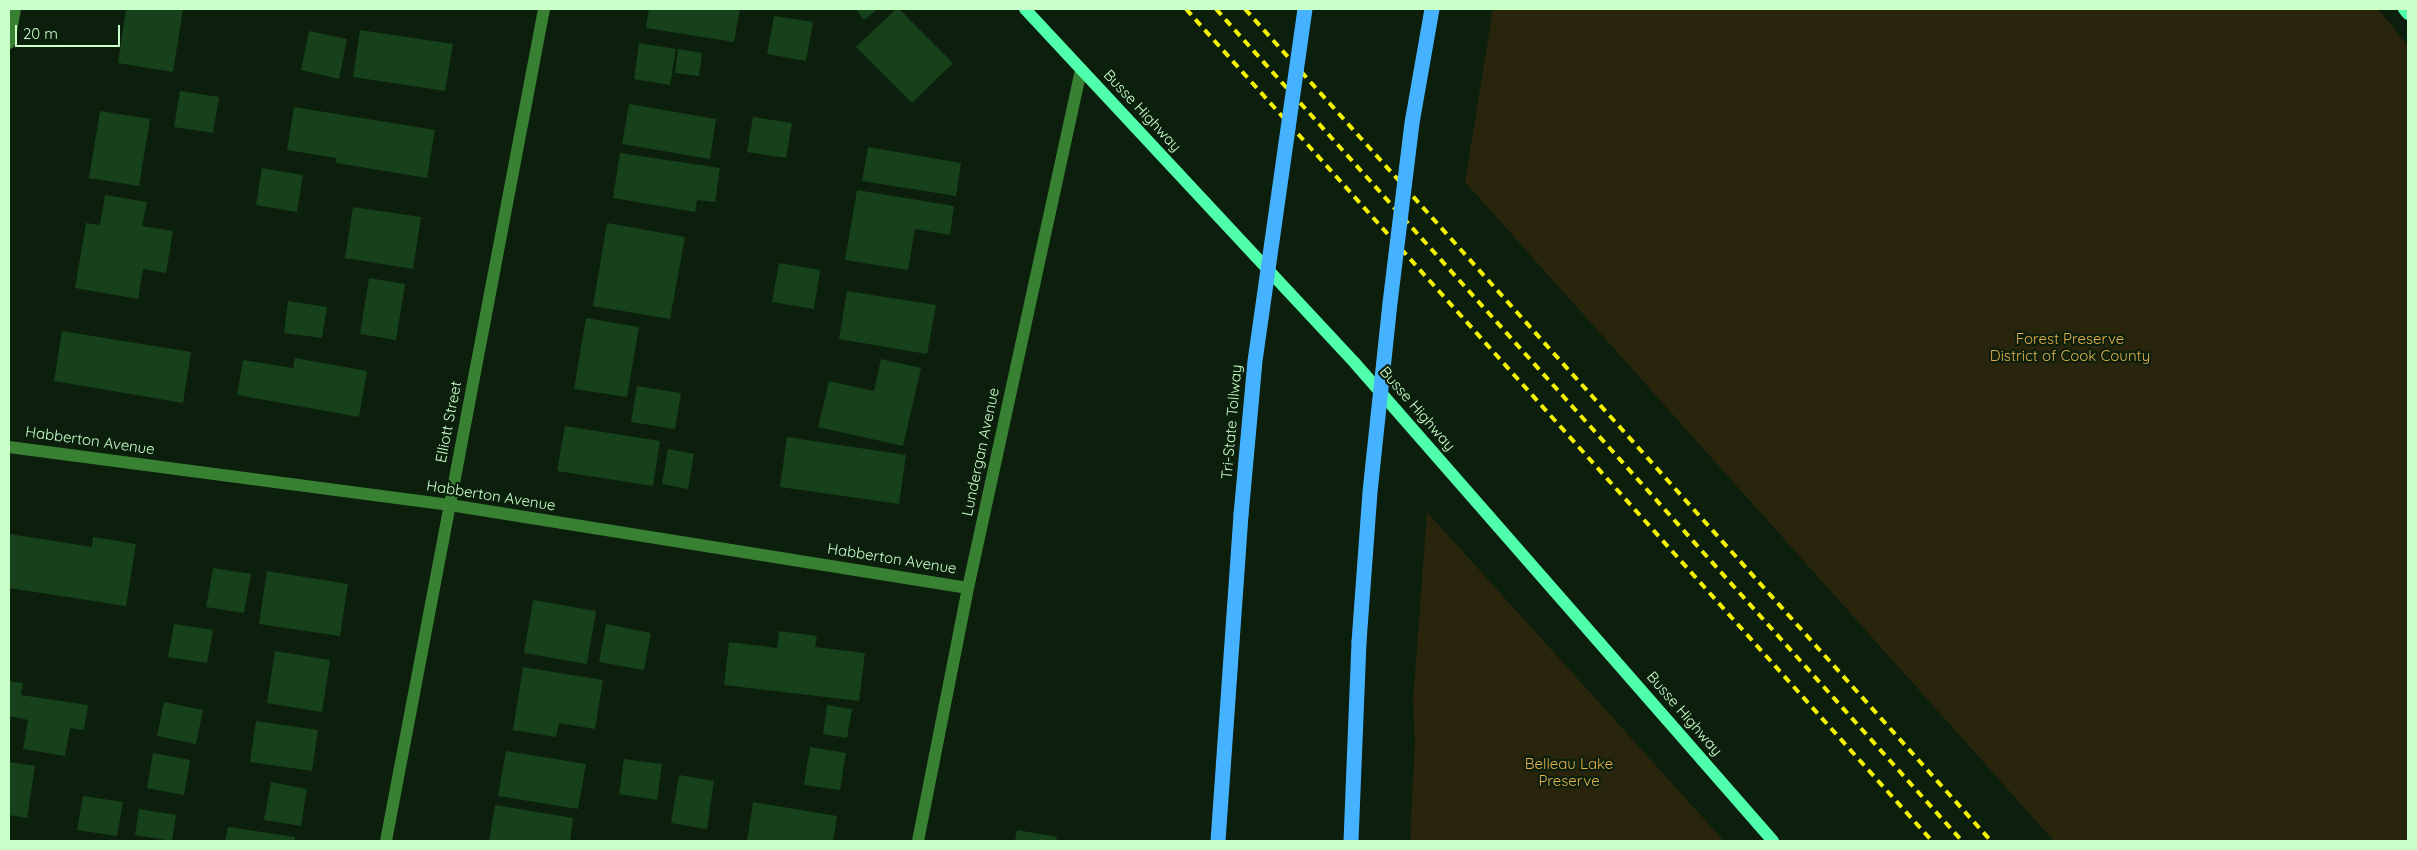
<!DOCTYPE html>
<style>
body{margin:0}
#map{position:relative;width:2417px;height:850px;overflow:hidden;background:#0b1f0c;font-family:Quicksand,sans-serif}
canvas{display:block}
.frame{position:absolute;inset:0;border:10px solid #c9ffc9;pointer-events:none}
.scale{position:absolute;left:15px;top:25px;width:105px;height:22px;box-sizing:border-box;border:2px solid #c9ffc9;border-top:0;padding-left:6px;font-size:15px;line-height:18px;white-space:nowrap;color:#c9ffc9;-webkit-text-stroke:4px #0b1f0c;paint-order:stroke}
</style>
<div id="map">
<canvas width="2417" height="850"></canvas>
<div class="frame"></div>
<div class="scale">20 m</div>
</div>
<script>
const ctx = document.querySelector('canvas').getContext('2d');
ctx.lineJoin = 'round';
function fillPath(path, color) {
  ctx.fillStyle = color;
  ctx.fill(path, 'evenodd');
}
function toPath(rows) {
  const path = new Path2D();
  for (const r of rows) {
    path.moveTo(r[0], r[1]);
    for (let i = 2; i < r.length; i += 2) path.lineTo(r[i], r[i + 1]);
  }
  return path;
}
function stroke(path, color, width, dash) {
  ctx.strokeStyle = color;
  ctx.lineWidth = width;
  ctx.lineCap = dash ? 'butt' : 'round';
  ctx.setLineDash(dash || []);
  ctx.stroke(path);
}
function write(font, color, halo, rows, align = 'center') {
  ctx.font = font + ' Quicksand,sans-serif';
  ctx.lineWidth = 4.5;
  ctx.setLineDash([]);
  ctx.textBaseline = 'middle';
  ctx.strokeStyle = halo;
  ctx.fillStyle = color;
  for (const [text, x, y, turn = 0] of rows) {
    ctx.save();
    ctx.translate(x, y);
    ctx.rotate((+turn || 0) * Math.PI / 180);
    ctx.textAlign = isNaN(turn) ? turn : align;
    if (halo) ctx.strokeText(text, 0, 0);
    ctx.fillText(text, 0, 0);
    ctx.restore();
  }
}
fillPath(toPath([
 [1493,9,2378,9,2408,46,2408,841,2054,841,1465,182],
 [1427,512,1558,657,1724,841,1410,841,1415,742,1413,701]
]), '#29250d');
fillPath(toPath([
 [126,9,183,9,173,72,118,63],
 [649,9,740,9,734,42,646,28],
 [856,9,878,9,864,20],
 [896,9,899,9,953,63,912,103,856,47],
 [774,16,813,22,806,61,767,54],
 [360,30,453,44,445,91,353,77],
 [309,31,347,39,339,79,301,70],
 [639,43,676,49,670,85,634,79],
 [678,49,702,53,699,76,675,73],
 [180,91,219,97,213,133,174,127],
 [629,104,716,119,710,159,622,144],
 [294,107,435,130,427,178,336,163,336,158,287,150],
 [100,111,150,119,139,186,89,178],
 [753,117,792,123,786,158,747,152],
 [868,147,961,163,956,196,862,181],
 [620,153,720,168,715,202,697,200,695,212,613,198],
 [262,168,303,175,297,212,256,205],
 [857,190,954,206,950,235,915,229,908,270,845,260],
 [105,195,147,202,142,226,173,231,166,273,143,269,138,299,75,288,86,223,100,225],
 [353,207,421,217,413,269,345,258],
 [607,223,685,237,670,319,593,306],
 [779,263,820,270,814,309,772,302],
 [369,278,405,284,396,340,360,334],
 [847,291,936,305,927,354,839,339],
 [288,301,327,307,322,338,284,333],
 [586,318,639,327,627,397,574,389],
 [62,331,191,352,183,403,54,381],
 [295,358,367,371,359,417,237,395,243,360,293,368],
 [881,359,921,368,903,446,818,427,829,381,874,391],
 [637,386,681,393,675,429,631,422],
 [565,426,660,441,653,486,557,471],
 [787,437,906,455,899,504,780,487],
 [668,449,694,454,688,489,662,484],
 [10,534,92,547,93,537,136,544,126,606,9,588],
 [213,568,251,574,244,613,206,607],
 [267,571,348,584,340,636,259,624],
 [533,600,596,611,587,664,524,653],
 [174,624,213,630,207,663,168,657],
 [606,624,651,633,644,670,599,662],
 [779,631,817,636,815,647,865,653,859,701,724,685,729,642,777,648],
 [275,651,330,660,322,712,267,703],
 [523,667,603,680,595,729,559,723,556,737,513,730],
 [9,681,23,683,21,695,88,705,84,730,70,728,65,756,23,749,28,720,9,716],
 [164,702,203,710,196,744,157,736],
 [827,705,852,709,847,738,823,734],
 [256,721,318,730,312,771,250,762],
 [810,747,846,753,840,790,804,785],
 [506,751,586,764,578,809,498,796],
 [153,753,190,760,184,795,147,788],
 [624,759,662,764,657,800,619,794],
 [9,762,35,766,27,818,9,815],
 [679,775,714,781,707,829,671,823],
 [271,782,307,789,301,826,264,820],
 [83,796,123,802,117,836,77,830],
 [753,802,837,816,833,841,747,841],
 [495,805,573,818,570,841,489,841],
 [139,809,176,815,172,841,135,835],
 [228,827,295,837,295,841,225,841],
 [1017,830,1057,837,1056,841,1015,841]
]), '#16411a');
stroke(toPath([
 [9,43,15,9],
 [9,447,450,505,968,588],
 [386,841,544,9],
 [918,841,968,588,1081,70]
]), '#388132', 12);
stroke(toPath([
 [1025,9,1354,362,1773,841],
 [2404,9,2408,14]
]), '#50ffab', 12);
stroke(toPath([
 [1218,841,1241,515],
 [1351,841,1359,642]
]), '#44b2ff', 15);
stroke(toPath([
 [1186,9,1932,841],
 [1216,9,1962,841],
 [1245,9,1991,841]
]), '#f4f200', 4, [8, 6]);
stroke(toPath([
 [1241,515,1255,361,1305,9],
 [1359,642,1370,492,1390,303,1412,123,1432,9]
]), '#44b2ff', 15);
write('15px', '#c9ffc9', '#0b1f0c', [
 ["Busse Highway",1142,111,47],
 ["Busse Highway",1417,409,49],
 ["Elliott Street",449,422,-79],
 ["Tri-State Tollway",1232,422,-85],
 ["Habberton Avenue",90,441,8],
 ["Lundergan Avenue",981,452,-78],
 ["Habberton Avenue",491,496,9],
 ["Habberton Avenue",892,559,9],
 ["Busse Highway",1684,714,49]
]);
write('15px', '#e6b04d', '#0b1f0c', [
 ["Forest Preserve",2070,339],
 ["District of Cook County",2070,356],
 ["Belleau Lake",1569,764],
 ["Preserve",1569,781]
]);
</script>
